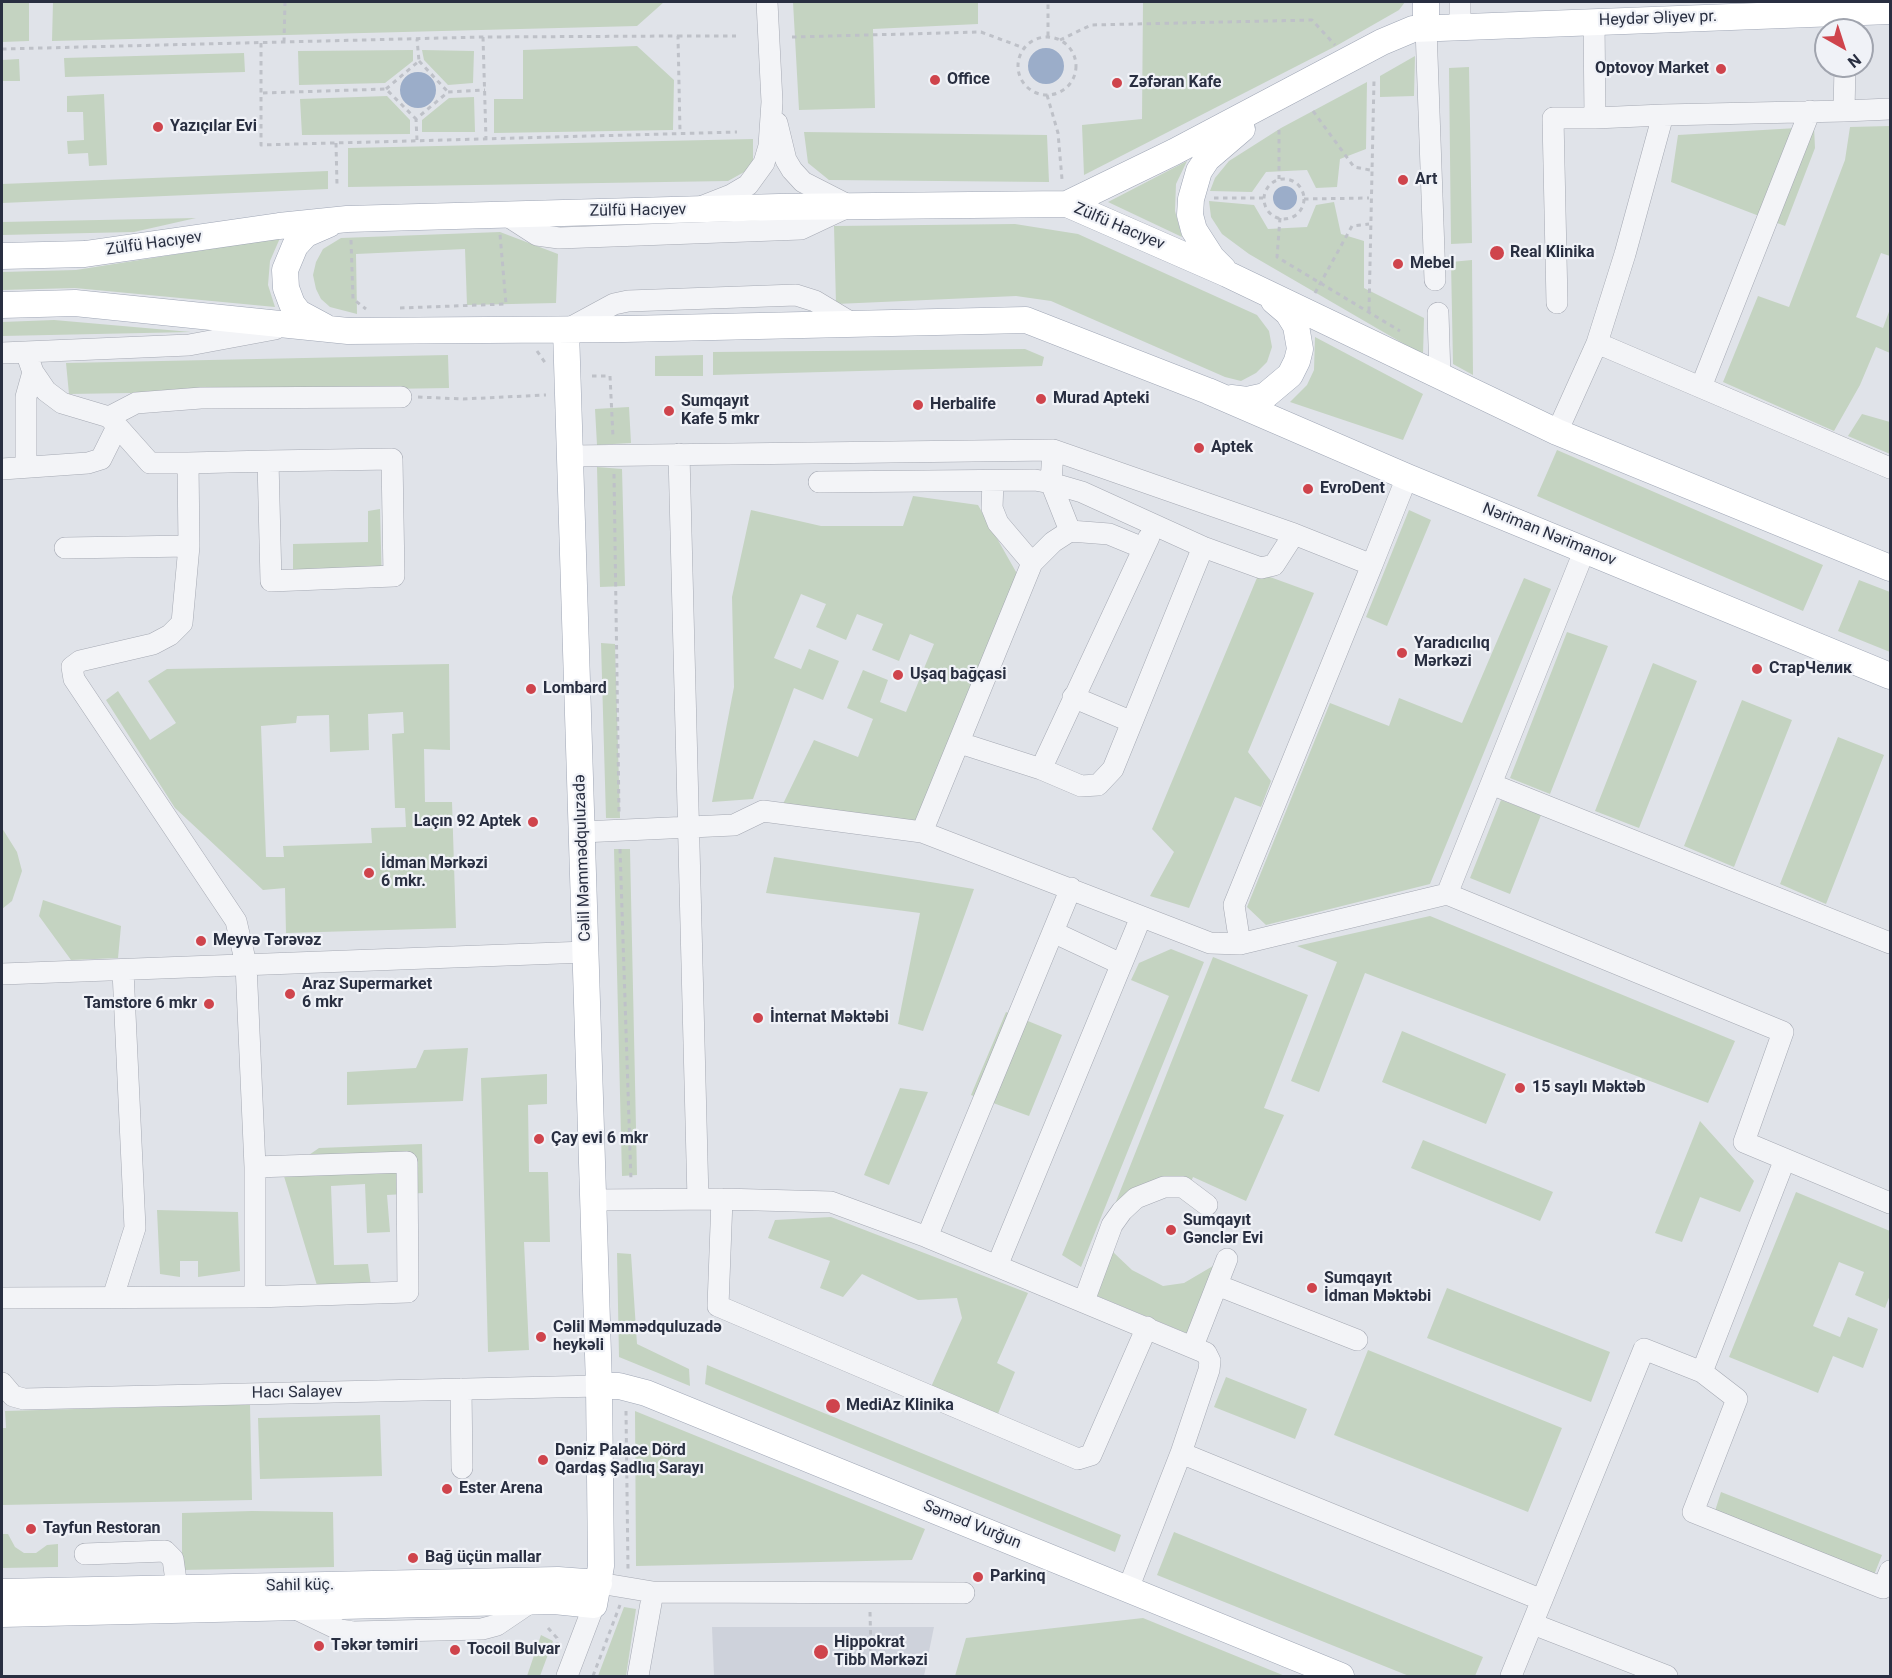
<!DOCTYPE html>
<meta charset="utf-8">
<style>
body{margin:0}
#map{position:relative;width:1892px;height:1678px;overflow:hidden;background:#e0e3e9;font-family:Roboto,sans-serif}
canvas{display:block}
.frame{position:absolute;inset:0;border:3px solid #292f41;pointer-events:none}
.north{position:absolute;left:1814px;top:18px;width:60px;height:60px;box-sizing:border-box;background:#f0f2f7;border:2px solid #a0a4ae;border-radius:50%;rotate:141deg;font-size:16px;font-weight:700;line-height:24px;text-align:center;color:#292f41}
.north::after{content:'';display:block;margin:auto;width:21px;height:27px;background:#cf444c;clip-path:polygon(50% 0,100% 100%,50% 72%,0 100%)}
</style>
<div id="map">
<canvas width="1892" height="1678"></canvas>
<div class="frame"></div>
<div class="north">N</div>
</div>
<script>
const ctx = document.querySelector('canvas').getContext('2d');
ctx.lineJoin = 'round';
function fillPath(path, color) {
  ctx.fillStyle = color;
  ctx.fill(path, 'evenodd');
}
function toPath(rows) {
  const path = new Path2D();
  for (const r of rows) {
    if (r.length === 3) {
      path.moveTo(r[0] + r[2], r[1]);
      path.arc(r[0], r[1], r[2], 0, 2 * Math.PI);
      continue;
    }
    path.moveTo(r[0], r[1]);
    for (let i = 2; i < r.length; i += 2) path.lineTo(r[i], r[i + 1]);
  }
  return path;
}
function stroke(path, color, width, dash) {
  ctx.strokeStyle = color;
  ctx.lineWidth = width;
  ctx.lineCap = dash ? 'butt' : 'round';
  ctx.setLineDash(dash || []);
  ctx.stroke(path);
}
function write(font, color, halo, rows, align = 'center') {
  ctx.font = font + ' Roboto,sans-serif';
  ctx.lineWidth = 4.5;
  ctx.setLineDash([]);
  ctx.textBaseline = 'middle';
  ctx.strokeStyle = halo;
  ctx.fillStyle = color;
  for (const [text, x, y, turn = 0] of rows) {
    ctx.save();
    ctx.translate(x, y);
    ctx.rotate((+turn || 0) * Math.PI / 180);
    ctx.textAlign = isNaN(turn) ? turn : align;
    if (halo) ctx.strokeText(text, 0, 0);
    ctx.fillText(text, 0, 0);
    ctx.restore();
  }
}
fillPath(toPath([
 [712,1627,934,1627,924,1676,714,1676]
]), '#ced2db');
fillPath(toPath([
 [2,2,29,2,29,41,2,42],
 [53,2,664,2,637,26,52,41],
 [793,2,978,2,978,24,873,29,875,108,799,110],
 [1143,2,1405,2,1399,10,1336,46,1084,175,1082,125,1142,119],
 [637,46,674,80,673,130,494,133,494,99,523,99,523,50],
 [413,50,413,61,385,83,299,85,298,51],
 [422,50,474,51,473,83,448,85,424,60],
 [244,53,245,72,65,77,64,58],
 [1415,56,1414,96,1380,97,1380,76],
 [19,59,20,81,2,81,2,60],
 [1469,67,1472,243,1451,244,1449,68],
 [1367,82,1366,149,1340,159,1337,187,1316,188,1307,170,1266,172,1252,192,1210,191,1215,178,1229,161,1281,128],
 [104,94,107,165,89,166,88,153,68,154,67,141,84,140,83,112,67,112,67,96],
 [387,96,410,120,410,134,302,135,300,99],
 [474,97,475,132,422,132,422,120,449,98],
 [1890,126,1890,256,1881,253,1856,317,1883,328,1890,309,1890,353,1876,347,1860,385,1834,431,1723,382,1758,296,1789,307,1845,160,1850,127],
 [1814,127,1815,148,1785,226,1671,182,1678,135],
 [804,132,1047,135,1049,182,829,180,808,163],
 [753,139,753,161,746,171,728,181,348,187,348,148],
 [1187,161,1176,184,1175,211,1182,237,1108,202],
 [328,171,328,189,2,203,2,184],
 [1209,201,1254,205,1268,229,1307,227,1316,205,1334,202,1341,234,1364,241,1364,288,1424,318,1423,355,1249,254,1222,234,1211,217],
 [196,218,134,232,2,235,2,222],
 [1015,224,1078,234,1257,315,1269,331,1272,347,1267,362,1256,373,1241,381,1225,377,1051,301,1016,296,836,304,834,226],
 [500,232,558,254,556,303,467,305,465,249,356,254,357,314,330,307,321,299,316,289,313,275,316,262,323,249,341,238],
 [280,238,270,261,268,285,275,307,75,288,2,290,2,272,76,270],
 [1472,260,1473,375,1453,364,1451,262],
 [54,320,191,332,2,336,2,322],
 [1315,337,1423,394,1403,440,1290,402,1307,385,1314,370],
 [1025,349,1044,357,1042,366,713,375,713,352],
 [448,355,449,388,69,394,66,363],
 [703,355,703,376,655,376,655,356],
 [629,407,631,443,597,445,595,409],
 [1862,414,1890,422,1890,454,1848,436],
 [1557,450,1823,565,1803,611,1537,496],
 [597,467,622,469,625,586,600,587],
 [913,496,978,505,1028,593,918,821,783,804,814,740,858,757,873,719,847,708,863,670,888,680,880,702,906,712,934,644,910,634,899,661,872,650,883,624,857,614,846,640,816,627,826,604,801,594,774,658,801,669,809,649,839,661,823,700,794,688,753,799,712,802,734,687,732,597,751,510,821,526,903,526],
 [380,509,382,587,293,589,293,544,368,542,368,511],
 [1409,510,1431,520,1387,626,1366,617],
 [1259,573,1314,593,1248,752,1271,781,1261,807,1235,797,1189,908,1150,896,1174,852,1152,829],
 [1524,578,1551,589,1430,884,1266,925,1247,907,1330,703,1389,726,1399,698,1462,723],
 [1859,580,1890,592,1890,652,1838,631],
 [1567,632,1608,646,1550,794,1510,778],
 [601,643,615,644,620,818,606,818],
 [1653,663,1697,681,1639,828,1595,811],
 [449,664,450,750,424,749,425,802,452,802,456,928,286,933,285,888,263,890,175,808,106,700,118,691,150,740,176,723,148,681,167,669],
 [403,712,404,733,392,734,395,808,405,808,406,827,371,828,372,843,283,846,284,857,266,857,261,726,296,723,297,716,329,715,330,752,369,750,368,714],
 [1742,700,1792,720,1734,867,1684,846],
 [1838,737,1884,755,1826,904,1780,884],
 [1501,800,1541,815,1510,894,1470,878],
 [2,828,17,852,22,871,12,901,2,909],
 [614,849,630,849,637,1175,622,1176],
 [774,857,974,889,923,1031,898,1024,920,913,766,893],
 [43,900,121,926,118,958,71,960,39,916],
 [1430,916,1735,1041,1708,1103,1365,973,1319,1092,1291,1081,1337,962,1297,946],
 [1171,949,1204,962,1081,1267,1062,1255,1169,996,1131,980,1139,963],
 [1213,957,1308,995,1264,1108,1284,1115,1246,1201,1193,1177,1191,1182,1115,1204],
 [1006,1012,1062,1035,1029,1116,971,1095],
 [1402,1031,1506,1074,1486,1124,1382,1082],
 [468,1048,463,1101,347,1105,347,1072,416,1068,424,1050],
 [547,1074,547,1104,528,1105,529,1172,548,1172,550,1242,524,1242,529,1350,488,1352,481,1078],
 [900,1088,928,1092,889,1185,864,1175],
 [1700,1121,1754,1181,1740,1212,1700,1197,1682,1242,1655,1233],
 [1423,1140,1553,1192,1540,1221,1411,1168],
 [422,1144,423,1193,387,1195,390,1232,367,1233,365,1184,331,1186,334,1265,368,1264,373,1300,322,1302,283,1173,319,1148],
 [1796,1192,1890,1231,1890,1295,1885,1308,1855,1295,1864,1272,1839,1262,1813,1326,1840,1337,1848,1317,1878,1329,1863,1368,1833,1356,1818,1393,1729,1357],
 [157,1210,238,1212,240,1271,198,1277,198,1261,180,1261,180,1277,160,1274],
 [831,1217,1028,1293,997,1363,1015,1372,997,1416,931,1387,962,1318,957,1298,918,1300,862,1274,843,1297,820,1288,830,1261,768,1238,775,1220],
 [1113,1252,1132,1270,1163,1286,1184,1283,1218,1263,1191,1335,1095,1295],
 [617,1253,631,1254,637,1344,689,1369,690,1386,619,1357],
 [1447,1288,1610,1352,1591,1402,1427,1338],
 [1368,1350,1562,1428,1528,1512,1334,1435],
 [707,1365,1121,1535,1115,1552,705,1384],
 [1226,1377,1307,1409,1295,1439,1214,1407],
 [250,1404,252,1500,2,1505,2,1428,6,1428,5,1411],
 [635,1411,925,1529,912,1560,636,1566],
 [380,1415,382,1476,260,1479,258,1418],
 [1721,1492,1882,1555,1874,1575,1715,1511],
 [252,1511,333,1512,334,1567,182,1570,182,1513],
 [1174,1532,1483,1657,1475,1676,1409,1676,1157,1575],
 [2,1534,8,1534,15,1547,24,1553,36,1553,47,1545,58,1544,58,1567,2,1568],
 [624,1607,636,1609,626,1676,598,1676],
 [1143,1618,1285,1676,955,1676,966,1638],
 [541,1635,553,1641,540,1676,527,1676]
]), '#c4d3c1');
fillPath(toPath([
 [1046,66,18],
 [418,90,18],
 [1285,198,12]
]), '#9badc9');
const minor = toPath([
 [1460,2,1460,26],
 [1426,28,1435,280],
 [1845,66,1844,111,1890,109],
 [1663,115,1844,111],
 [777,123,786,160,792,170,803,182,850,206],
 [703,206,731,195,748,185,764,163,769,146,772,102,767,2],
 [506,215,537,235,559,238,801,229,850,206],
 [1557,303,1553,118,1595,118],
 [1438,313,1440,377],
 [566,330,614,304,628,301,796,295,815,301,855,325],
 [1597,343,1890,468],
 [26,352,33,372,46,391,62,403,109,417,150,463,188,463,189,546,182,623,170,635,153,644,80,661,72,667,74,679,236,921,246,964,255,1167],
 [2,353,189,345,275,329],
 [1701,387,1810,111],
 [109,417,136,403,201,398,401,397],
 [1557,432,1597,343,1625,254,1663,115,1595,118,1594,21],
 [1053,450,1051,483,1070,531],
 [679,454,698,1199],
 [571,456,1053,450,1294,534,1372,565,1407,477],
 [188,463,268,461,392,459,394,576,271,581,268,461],
 [26,466,26,397,33,372],
 [2,469,88,463,101,459,117,427],
 [993,481,992,508,998,523,1032,563],
 [819,482,1035,480,1051,483,1082,492,1203,547,1261,568,1274,565,1294,534],
 [65,548,189,546],
 [1585,549,1447,894,1783,1032,1744,1142,1890,1203],
 [1073,697,1132,722],
 [960,743,1041,769,1149,537],
 [1041,769,1081,786,1098,785,1113,769,1203,547],
 [1491,784,1890,943],
 [582,832,734,825,763,811,922,832,1210,943,1240,944,1447,894],
 [922,832,1032,563,1053,542,1070,531,1109,534,1143,548],
 [1053,932,1121,964],
 [1240,944,1234,905,1372,565],
 [2,974,586,952],
 [722,1199,718,1306,1078,1459,1091,1455,1147,1327],
 [594,1200,722,1199,831,1202,927,1237,1206,1353,1210,1361,1209,1370,1181,1453,1128,1589],
 [927,1237,1071,888],
 [997,1266,1141,917],
 [1217,1285,1357,1340],
 [113,1297,135,1228,123,971],
 [2,1298,255,1297,408,1292,407,1162,255,1167,255,1297],
 [1084,1301,1112,1225,1122,1211,1136,1198,1164,1187,1183,1187,1207,1205],
 [1193,1346,1227,1259],
 [1702,1372,1785,1159],
 [2,1383,13,1396,24,1399,599,1386],
 [461,1389,462,1468],
 [1181,1453,1542,1600],
 [85,1554,165,1551,173,1559,177,1588],
 [599,1583,653,1592,964,1593],
 [294,1608,340,1630,353,1632,482,1629,497,1625,531,1602],
 [1533,1624,1667,1676],
 [567,1676,594,1605],
 [638,1676,653,1592],
 [1511,1676,1644,1349,1702,1372,1737,1399,1693,1512,1883,1588,1890,1571]
]);
const major = toPath([
 [1426,2,1426,28],
 [1067,204,1174,152,1382,42,1413,29,1890,11],
 [2,256,85,254,279,226,347,219,779,207,1067,204,1227,274,1557,432,1890,568],
 [1223,269,1212,258,1194,230,1190,215,1191,199,1199,171,1207,159,1242,129],
 [2,305,75,303,348,331,625,329,1026,320,1208,391,1407,477,1890,676],
 [325,327,299,313,292,304,286,288,285,270,295,246,306,234,329,224],
 [1231,398,1247,400,1265,396,1290,375,1297,361,1300,349,1296,326,1288,313,1274,301],
 [599,1386,619,1386,646,1393,1341,1676],
 [2,1592,558,1580,599,1583],
 [2,1614,554,1601,594,1605,601,1566,599,1386,566,330]
]);
stroke(minor, '#a5a9b3', 22);
stroke(major, '#9fa6b5', 27);
stroke(toPath([
 [678,36,736,36],
 [1048,36,1048,2],
 [483,37,486,139],
 [792,37,981,32,1024,48],
 [1047,66,29],
 [1060,40,1091,25,1312,20,1335,45],
 [284,42,285,2],
 [261,43,261,145,737,132],
 [2,49,483,37,678,36,680,132],
 [419,61,448,92],
 [386,89,419,61,417,39],
 [263,93,386,89,416,119],
 [1047,95,1058,133,1062,179],
 [1313,111,1354,167,1370,170],
 [1279,130,1279,179],
 [417,140,416,119,448,92,485,90],
 [336,143,337,185],
 [1284,199,20],
 [1214,198,1263,198],
 [1304,199,1369,198],
 [1280,218,1277,257,1400,331],
 [351,240,353,299,366,309],
 [1315,293,1352,226,1369,224],
 [400,308,506,304,500,234],
 [1369,311,1374,80],
 [537,351,546,364],
 [592,376,610,376,613,437],
 [418,397,463,399,546,395],
 [614,474,619,812],
 [620,849,631,1181],
 [626,1411,628,1569],
 [870,1612,871,1654],
 [548,1628,557,1638,557,1644],
 [593,1676,620,1605]
]), '#bec1c8', 3, [4.5, 4.5]);
stroke(minor, '#f3f4f7', 21);
stroke(major, '#fff', 26);
for (const [x, y, r, color] of [
 [1721,69,6,"#cf444c"],
 [935,80,6,"#cf444c"],
 [1117,83,6,"#cf444c"],
 [158,127,6,"#cf444c"],
 [1403,180,6,"#cf444c"],
 [1497,253,8,"#cf444c"],
 [1398,264,6,"#cf444c"],
 [1041,399,6,"#cf444c"],
 [918,405,6,"#cf444c"],
 [669,411,6,"#cf444c"],
 [1199,448,6,"#cf444c"],
 [1308,489,6,"#cf444c"],
 [1402,653,6,"#cf444c"],
 [1757,669,6,"#cf444c"],
 [898,675,6,"#cf444c"],
 [531,689,6,"#cf444c"],
 [533,822,6,"#cf444c"],
 [369,873,6,"#cf444c"],
 [201,941,6,"#cf444c"],
 [290,994,6,"#cf444c"],
 [209,1004,6,"#cf444c"],
 [758,1018,6,"#cf444c"],
 [1520,1088,6,"#cf444c"],
 [539,1139,6,"#cf444c"],
 [1171,1230,6,"#cf444c"],
 [1312,1288,6,"#cf444c"],
 [541,1337,6,"#cf444c"],
 [833,1406,8,"#cf444c"],
 [543,1460,6,"#cf444c"],
 [447,1489,6,"#cf444c"],
 [31,1529,6,"#cf444c"],
 [413,1558,6,"#cf444c"],
 [978,1577,6,"#cf444c"],
 [319,1646,6,"#cf444c"],
 [455,1650,6,"#cf444c"],
 [821,1652,8,"#cf444c"]
]) {
  const dot = new Path2D();
  dot.arc(x, y, r, 0, 2 * Math.PI);
  ctx.fillStyle = color;
  ctx.fill(dot);
  stroke(dot, '#f0f2f7', 2);
}
write('16px', '#292f41', '#f0f2f7', [
 ["Heydər Əliyev pr.",1658,19,-2],
 ["Zülfü Hacıyev",638,211,-1],
 ["Zülfü Hacıyev",1119,227,23],
 ["Zülfü Hacıyev",154,244,-8],
 ["Nəriman Nərimanov",1549,535,22],
 ["Cəlil Məmmədquluzadə",583,858,-92],
 ["Hacı Salayev",297,1393,-1],
 ["Səməd Vurğun",972,1525,22],
 ["Sahil küç.",300,1586,-1]
]);
write('bold 16px', '#292f41', '#f0f2f7', [
 ["Optovoy Market",1709,69,"right"],
 ["Office",947,80],
 ["Zәfәran Kafe",1129,83],
 ["Yazıçılar Evi",170,127],
 ["Art",1415,180],
 ["Real Klinika",1510,253],
 ["Mebel",1410,264],
 ["Murad Apteki",1053,399],
 ["Sumqayıt",681,402],
 ["Kafe 5 mkr",681,420],
 ["Herbalife",930,405],
 ["Aptek",1211,448],
 ["EvroDent",1320,489],
 ["Yaradıcılıq",1414,644],
 ["Mərkəzi",1414,662],
 ["СтарЧелик",1769,669],
 ["Uşaq bağçasi",910,675],
 ["Lombard",543,689],
 ["Laçın 92 Aptek",521,822,"right"],
 ["İdman Mәrkәzi",381,864],
 ["6 mkr.",381,882],
 ["Meyvə Tərəvəz",213,941],
 ["Araz Supermarket",302,985],
 ["6 mkr",302,1003],
 ["Tamstore 6 mkr",197,1004,"right"],
 ["İnternat Məktəbi",770,1018],
 ["15 saylı Məktəb",1532,1088],
 ["Çay evi 6 mkr",551,1139],
 ["Sumqayıt",1183,1221],
 ["Gənclər Evi",1183,1239],
 ["Sumqayıt",1324,1279],
 ["İdman Məktəbi",1324,1297],
 ["Cəlil Məmmədquluzadə",553,1328],
 ["heykəli",553,1346],
 ["MediAz Klinika",846,1406],
 ["Dəniz Palace Dörd",555,1451],
 ["Qardaş Şadlıq Sarayı",555,1469],
 ["Ester Arena",459,1489],
 ["Tayfun Restoran",43,1529],
 ["Bağ üçün mallar",425,1558],
 ["Parkinq",990,1577],
 ["Hippokrat",834,1643],
 ["Tibb Mərkəzi",834,1661],
 ["Təkər təmiri",331,1646],
 ["Tocoil Bulvar",467,1650]
], 'left');
</script>
